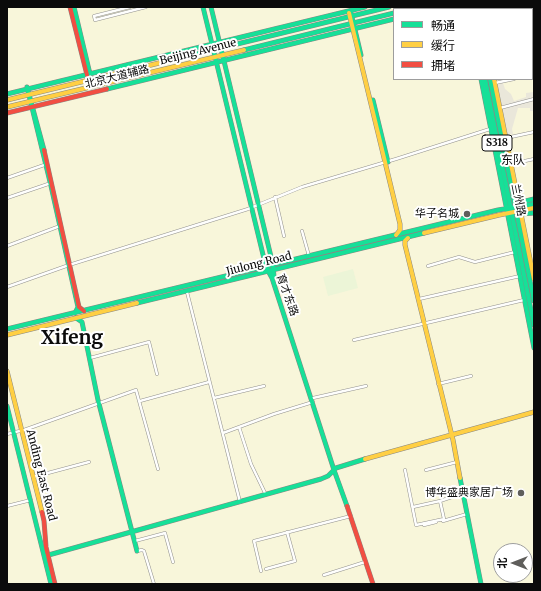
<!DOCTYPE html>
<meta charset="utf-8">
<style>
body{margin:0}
#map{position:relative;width:541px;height:591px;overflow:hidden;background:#faf8ef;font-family:Merriweather,"Noto Sans SC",serif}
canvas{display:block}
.frame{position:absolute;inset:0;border:8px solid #0b0b0b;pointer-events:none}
.legend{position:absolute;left:393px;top:8px;width:140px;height:72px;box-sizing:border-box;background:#fff;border:1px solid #9d9d9d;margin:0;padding:5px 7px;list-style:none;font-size:12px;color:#0b0b0b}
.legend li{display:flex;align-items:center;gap:8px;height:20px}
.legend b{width:20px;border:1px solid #9d9d9d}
.north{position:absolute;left:493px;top:543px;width:40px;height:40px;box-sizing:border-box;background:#fff;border:1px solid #9d9d9d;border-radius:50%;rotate:270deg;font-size:11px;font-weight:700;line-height:16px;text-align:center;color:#0b0b0b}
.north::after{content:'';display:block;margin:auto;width:14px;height:18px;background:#5f5e5b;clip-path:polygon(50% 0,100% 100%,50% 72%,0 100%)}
</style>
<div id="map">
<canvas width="541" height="591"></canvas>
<div class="frame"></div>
<ul class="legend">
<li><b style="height:5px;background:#16e098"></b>畅通</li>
<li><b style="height:5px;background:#ffcf43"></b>缓行</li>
<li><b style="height:5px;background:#f24e42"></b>拥堵</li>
</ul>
<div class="north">北</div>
</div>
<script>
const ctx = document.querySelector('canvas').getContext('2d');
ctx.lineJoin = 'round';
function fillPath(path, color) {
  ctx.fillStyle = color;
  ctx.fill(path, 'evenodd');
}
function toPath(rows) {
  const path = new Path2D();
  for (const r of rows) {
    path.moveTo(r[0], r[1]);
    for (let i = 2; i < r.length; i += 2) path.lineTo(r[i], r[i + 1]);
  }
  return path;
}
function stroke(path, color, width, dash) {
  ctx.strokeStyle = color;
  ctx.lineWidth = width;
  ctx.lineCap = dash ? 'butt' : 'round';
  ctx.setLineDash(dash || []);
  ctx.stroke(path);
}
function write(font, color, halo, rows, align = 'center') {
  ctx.font = font + ' Merriweather,"Noto Sans SC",serif';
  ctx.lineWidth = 4;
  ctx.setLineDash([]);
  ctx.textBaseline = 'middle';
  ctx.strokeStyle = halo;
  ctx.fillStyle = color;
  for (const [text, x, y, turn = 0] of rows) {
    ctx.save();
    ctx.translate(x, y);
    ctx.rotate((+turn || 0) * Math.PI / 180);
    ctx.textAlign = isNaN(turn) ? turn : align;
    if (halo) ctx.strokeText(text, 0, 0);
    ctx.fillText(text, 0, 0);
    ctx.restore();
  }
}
fillPath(toPath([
 [7,7,534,7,534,584,7,584],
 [394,9,532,9,532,79,394,79],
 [501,551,525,551,525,575,501,575]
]), '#f8f6da');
fillPath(toPath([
 [353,269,358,288,328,296,323,277]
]), '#ecf5d7');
fillPath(toPath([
 [503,83,505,89,511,94,514,101,526,97,526,93,534,92,534,111,530,111,530,108,518,108,512,129,513,134,507,135,497,85]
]), '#eae7da');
const street = toPath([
 [130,7,94,16,95,20,146,7],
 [532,75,534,75],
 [495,83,514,79],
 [500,108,534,99],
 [506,138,534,132],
 [511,164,534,159],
 [7,178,47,164],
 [275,197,284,236],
 [7,198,51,183],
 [302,231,309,256],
 [7,246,60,226],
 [428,266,459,257,475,262,515,252],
 [7,287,69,265,248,209,302,187,396,159,490,129],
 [187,292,240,502],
 [419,299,520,276],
 [354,340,524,300],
 [90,358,149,342,157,374],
 [438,384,471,376],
 [214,398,264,386],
 [313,398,366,386],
 [140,401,209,382],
 [239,427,251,464,265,493],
 [223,433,274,414,313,402],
 [7,434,24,430,136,390,158,469],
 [405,470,416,525,444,519,440,501],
 [426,470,457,462],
 [33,477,89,462],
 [459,495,463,494],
 [7,506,31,500],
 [413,507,440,501,452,497],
 [443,521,467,514],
 [424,525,436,522],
 [135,541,165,533,173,562],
 [137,551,142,550,144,551,154,584],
 [266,569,295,561,287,532],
 [261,571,254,541,351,516],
 [324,575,365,562]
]);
const fast = toPath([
 [74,7,90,74],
 [203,7,266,267,272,278,334,470,347,506],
 [211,7,273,265,274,277],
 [466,7,467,9],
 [475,7,476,9],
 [412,9,422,7],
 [435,9,444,7],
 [351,13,361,55],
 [244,50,394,13],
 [192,55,389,7],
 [481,79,534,348],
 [485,79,534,325],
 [490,79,534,301],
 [107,89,394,19],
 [7,94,365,7],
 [373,100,388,162],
 [44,150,27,87,51,186,78,307,75,313],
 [517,203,534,199],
 [520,214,534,213],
 [137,303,424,233],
 [76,318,82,322,98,400,137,551],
 [7,329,498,210,534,204],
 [7,406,51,584],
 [460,478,481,584],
 [45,556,321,479,328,476,336,468,365,459]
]);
const slow = toPath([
 [471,7,471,9],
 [479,7,480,9],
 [349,13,400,224,400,230,396,235],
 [494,79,534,279],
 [7,100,192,55],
 [7,107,244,50],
 [424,233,499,215,534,208],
 [408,238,405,241,405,245,453,440,460,478],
 [7,335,137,303],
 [7,371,42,512],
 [365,459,534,412]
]);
const jam = toPath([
 [70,7,87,75],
 [7,113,107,89],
 [44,150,79,307,84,311],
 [347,506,373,584],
 [42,512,44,521,46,547,55,584]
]);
stroke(street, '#93928e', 3.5);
stroke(fast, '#898884', 5);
stroke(slow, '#898884', 5);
stroke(jam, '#898884', 5);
stroke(street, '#fefefd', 2.5);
stroke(fast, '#16e098', 4);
stroke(slow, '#ffcf43', 4);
stroke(jam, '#f24e42', 4);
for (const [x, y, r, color] of [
 [467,214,4,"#5f5e5b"],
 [521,493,4,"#5f5e5b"]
]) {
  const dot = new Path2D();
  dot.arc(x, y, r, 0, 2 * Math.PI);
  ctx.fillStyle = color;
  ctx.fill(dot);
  stroke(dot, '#fff', 1.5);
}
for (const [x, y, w] of [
 [497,143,30]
]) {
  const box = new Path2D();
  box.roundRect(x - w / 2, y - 8, w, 16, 3);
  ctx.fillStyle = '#fff';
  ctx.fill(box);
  stroke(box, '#0b0b0b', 1);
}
write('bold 10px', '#0b0b0b', null, [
 ["S318",497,143]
]);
write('11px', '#0b0b0b', '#fff', [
 ["Beijing Avenue",198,52,-14],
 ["北京大道辅路",117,77,-14],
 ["兰州路",518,200,79],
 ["Jiulong Road",259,264,-14],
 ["育才东路",287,295,70],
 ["Anding East Road",41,475,76]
]);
write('11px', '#0b0b0b', '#fff', [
 ["华子名城",459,214],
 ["博华盛典家居广场",513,493]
], 'right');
write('12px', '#0b0b0b', '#fff', [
 ["东队",513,161]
]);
write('bold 19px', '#0b0b0b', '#fff', [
 ["Xifeng",72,339]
]);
</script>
